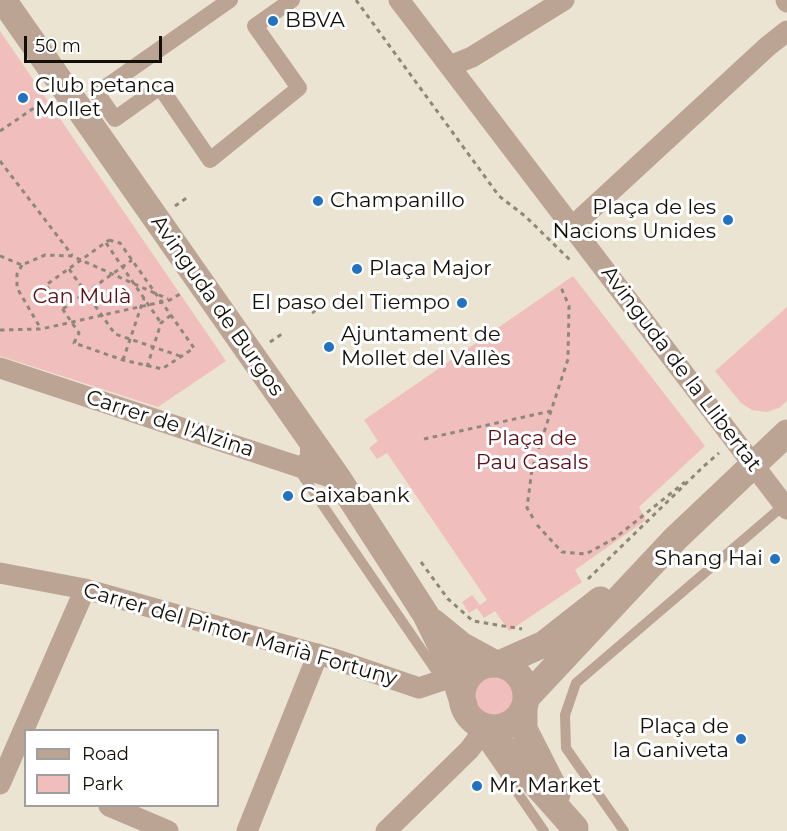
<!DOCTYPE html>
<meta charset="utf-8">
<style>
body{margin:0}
#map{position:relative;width:787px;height:831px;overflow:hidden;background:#ece4d2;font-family:Montserrat,sans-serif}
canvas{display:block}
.legend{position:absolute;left:24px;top:729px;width:195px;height:78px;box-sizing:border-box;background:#fff;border:2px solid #a09f9d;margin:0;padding:8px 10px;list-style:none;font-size:18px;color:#120f09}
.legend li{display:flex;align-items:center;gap:12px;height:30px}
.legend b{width:30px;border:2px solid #a09f9d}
.scale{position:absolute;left:24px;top:36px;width:138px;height:27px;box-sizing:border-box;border:3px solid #120f09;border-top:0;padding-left:8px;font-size:18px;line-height:21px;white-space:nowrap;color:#120f09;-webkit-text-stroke:4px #fff;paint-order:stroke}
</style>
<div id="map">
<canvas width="787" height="831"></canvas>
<ul class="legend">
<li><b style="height:8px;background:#bca495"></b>Road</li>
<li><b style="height:16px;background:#f1bebe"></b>Park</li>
</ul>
<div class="scale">50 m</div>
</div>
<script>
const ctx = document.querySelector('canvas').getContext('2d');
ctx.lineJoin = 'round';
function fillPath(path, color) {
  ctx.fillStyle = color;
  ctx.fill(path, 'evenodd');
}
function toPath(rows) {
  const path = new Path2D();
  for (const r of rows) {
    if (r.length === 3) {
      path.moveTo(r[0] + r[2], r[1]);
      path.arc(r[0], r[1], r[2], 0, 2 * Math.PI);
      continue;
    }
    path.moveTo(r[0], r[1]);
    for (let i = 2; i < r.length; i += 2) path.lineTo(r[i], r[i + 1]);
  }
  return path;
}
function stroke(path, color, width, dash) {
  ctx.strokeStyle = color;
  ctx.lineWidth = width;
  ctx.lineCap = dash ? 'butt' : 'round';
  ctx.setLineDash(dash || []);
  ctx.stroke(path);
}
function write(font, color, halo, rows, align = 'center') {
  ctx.font = font + ' Montserrat,sans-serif';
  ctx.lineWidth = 6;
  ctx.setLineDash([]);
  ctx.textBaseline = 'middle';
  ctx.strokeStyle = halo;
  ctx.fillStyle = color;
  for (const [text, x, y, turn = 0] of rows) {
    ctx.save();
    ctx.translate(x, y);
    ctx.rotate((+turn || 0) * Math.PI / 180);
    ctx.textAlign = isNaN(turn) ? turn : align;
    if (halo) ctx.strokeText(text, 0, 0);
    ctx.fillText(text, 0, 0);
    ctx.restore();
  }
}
fillPath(toPath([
 [0,31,226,361,158,407,0,356],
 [573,276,705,446,639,507,646,520,575,570,582,582,509,631,495,611,484,618,477,608,469,613,462,602,472,595,480,605,487,600,387,453,377,459,369,448,378,441,364,420],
 [787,307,787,401,779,408,767,412,752,410,741,403,715,371],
 [493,695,20]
]), '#f1bebe');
stroke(toPath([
 [356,0,499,196,525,216,570,260],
 [0,131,34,108],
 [0,161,72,255],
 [175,206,188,197],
 [109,240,120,243,194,348,162,369,123,360,74,343,79,333,46,285,109,240],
 [106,243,161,323],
 [0,256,22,265,45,255,72,256,168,299],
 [22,265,17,274,17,288,41,329],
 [69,269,115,334,183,357],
 [63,309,132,260],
 [312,313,320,307],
 [0,330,41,329,170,300,180,294],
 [270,342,282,334],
 [123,360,144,298],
 [147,367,161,323,171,315],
 [424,439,551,411],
 [704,466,719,453],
 [533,518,527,508,532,469,568,359,569,306,560,285],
 [537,525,562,552,586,554,615,538,685,482],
 [421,562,448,599,473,621,522,629],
 [588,579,705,465]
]), '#8e887b', 3, [4.5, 4.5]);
stroke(toPath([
 [305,442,305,456,296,466,443,681],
 [484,744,544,831],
 [624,831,566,748,565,715,576,683,784,505]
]), '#bca495', 10);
stroke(toPath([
 [230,0,97,93,115,119,160,87,210,160,299,88,255,26,292,0]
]), '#bca495', 16);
stroke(toPath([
 [399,0,787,509],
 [786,0,787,2],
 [450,66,472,57,564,0],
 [573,226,768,46,787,31],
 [0,368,339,480],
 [0,573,85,589,331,658,419,688,476,669],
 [0,784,85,589],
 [109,806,168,831],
 [247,831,318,654],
 [386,831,469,750,479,737,476,722]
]), '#bca495', 21);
stroke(toPath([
 [3,0,339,480,426,615,451,666,464,705],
 [433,622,461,645,496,664],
 [499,664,544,644,600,600],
 [494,696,32],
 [526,698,675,539,787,433],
 [524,708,524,729,557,794],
 [484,726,575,828]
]), '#bca495', 27);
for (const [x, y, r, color] of [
 [273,21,6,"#2172c0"],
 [23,98,6,"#2172c0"],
 [318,201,6,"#2172c0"],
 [728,220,6,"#2172c0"],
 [357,269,6,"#2172c0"],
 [462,303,6,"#2172c0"],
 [329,347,6,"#2172c0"],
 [288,496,6,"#2172c0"],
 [775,559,6,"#2172c0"],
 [741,739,6,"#2172c0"],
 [477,786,6,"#2172c0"]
]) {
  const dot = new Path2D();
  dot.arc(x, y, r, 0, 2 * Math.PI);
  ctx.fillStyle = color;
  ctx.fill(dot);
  stroke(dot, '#fff', 2);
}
write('21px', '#120f09', '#fff', [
 ["BBVA",285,21],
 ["Club petanca",35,86],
 ["Mollet",35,110],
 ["Champanillo",330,201],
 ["Plaça de les",716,208,"right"],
 ["Nacions Unides",716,232,"right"],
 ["Plaça Major",369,269],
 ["El paso del Tiempo",450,303,"right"],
 ["Ajuntament de",341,335],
 ["Mollet del Vallès",341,359],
 ["Caixabank",300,496],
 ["Shang Hai",763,559,"right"],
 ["Plaça de",729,727,"right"],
 ["la Ganiveta",729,751,"right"],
 ["Mr. Market",489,786]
], 'left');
write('21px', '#5d0f19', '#fff', [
 ["Can Mulà",82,297],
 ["Plaça de",532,439],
 ["Pau Casals",532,463]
]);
write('21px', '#120f09', '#fff', [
 ["Avinguda de Burgos",217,306,55],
 ["Avinguda de la Llibertat",681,369,53],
 ["Carrer de l'Alzina",170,424,18],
 ["Carrer del Pintor Marià Fortuny",240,635,16]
]);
</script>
